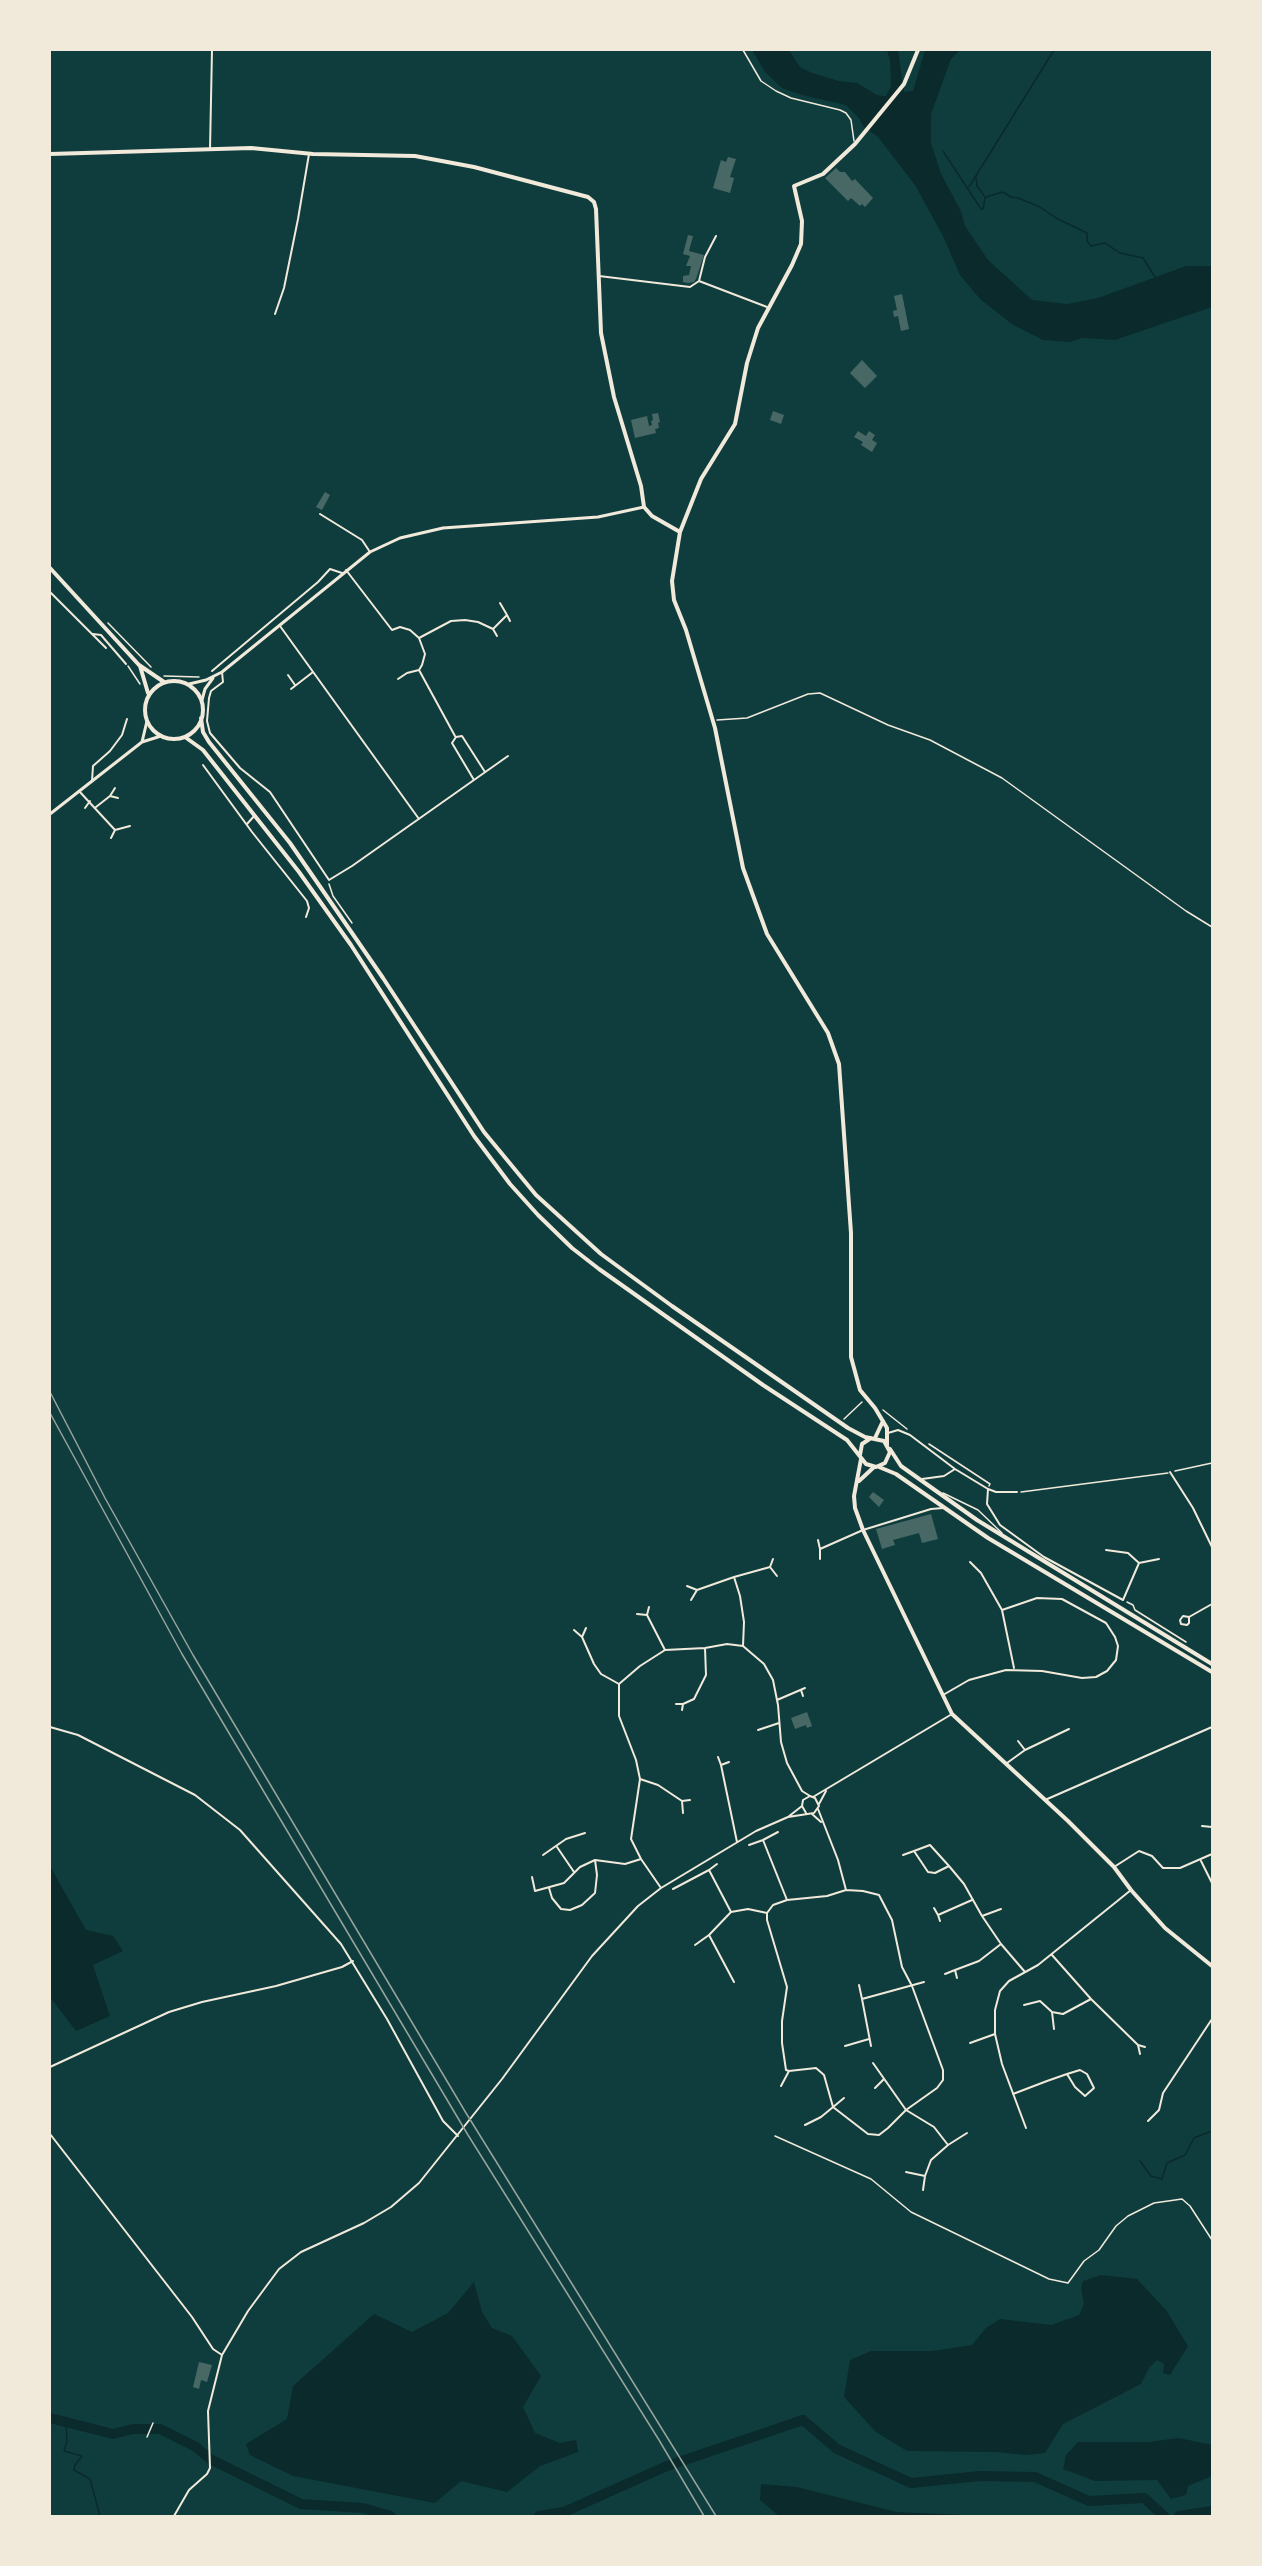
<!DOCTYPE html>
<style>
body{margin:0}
#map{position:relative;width:1262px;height:2566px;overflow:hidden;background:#0f3d3e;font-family:Cabin,sans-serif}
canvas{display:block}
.frame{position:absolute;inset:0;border:51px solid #f1e9da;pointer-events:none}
</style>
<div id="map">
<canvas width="1262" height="2566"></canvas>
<div class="frame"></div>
</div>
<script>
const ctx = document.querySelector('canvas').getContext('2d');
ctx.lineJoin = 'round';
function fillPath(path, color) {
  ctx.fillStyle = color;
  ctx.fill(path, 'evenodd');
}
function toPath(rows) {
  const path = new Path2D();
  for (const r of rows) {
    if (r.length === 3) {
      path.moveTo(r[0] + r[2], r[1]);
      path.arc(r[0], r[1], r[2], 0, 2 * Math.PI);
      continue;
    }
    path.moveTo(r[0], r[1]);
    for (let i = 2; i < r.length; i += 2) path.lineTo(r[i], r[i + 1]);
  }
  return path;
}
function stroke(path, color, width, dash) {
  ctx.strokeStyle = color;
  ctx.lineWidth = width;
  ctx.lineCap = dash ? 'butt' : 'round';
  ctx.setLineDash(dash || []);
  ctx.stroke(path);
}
fillPath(toPath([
 [752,50,789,50,800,67,812,73,839,81,857,83,877,95,883,96,886,96,891,86,890,60,887,50,898,50,904,92,913,91,925,50,960,50,951,59,931,114,931,143,941,174,961,211,965,226,988,260,1032,300,1067,304,1098,298,1186,266,1212,266,1212,307,1115,340,1082,338,1070,342,1043,340,1013,325,980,299,960,275,943,236,915,185,878,137,863,126,859,118,846,105,802,95,782,88,765,72],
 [50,1866,86,1930,113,1936,123,1951,93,1965,110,2016,76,2031,50,1997],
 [1101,2275,1137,2279,1166,2310,1188,2346,1170,2375,1163,2373,1164,2364,1157,2360,1149,2368,1141,2384,1063,2424,1045,2453,1026,2455,995,2452,907,2451,876,2432,844,2397,850,2360,871,2351,932,2351,972,2345,986,2328,1000,2319,1051,2325,1079,2315,1084,2304,1081,2288,1083,2281],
 [474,2282,482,2312,492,2328,512,2336,541,2376,523,2407,535,2433,560,2443,576,2440,578,2452,540,2466,507,2492,461,2481,435,2503,293,2476,250,2455,246,2444,287,2419,293,2386,374,2314,412,2332,448,2313],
 [1179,2438,1212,2445,1212,2476,1188,2486,1186,2495,1171,2499,1157,2480,1095,2481,1063,2469,1066,2455,1078,2442,1148,2442],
 [761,2484,797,2487,897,2512,984,2516,779,2516,760,2500]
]), '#0a2a2b');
stroke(toPath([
 [943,151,981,209,983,209,985,198,989,196,1003,192,1011,197,1018,198,1040,207,1056,218,1087,233,1087,241,1091,246,1105,243,1120,253,1143,258,1155,277],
 [976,177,977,186,985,197],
 [969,187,1054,50],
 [1140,2161,1151,2176,1162,2179,1167,2163,1185,2155,1194,2138,1212,2131],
 [66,2422,67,2441,64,2451,82,2456,75,2465,74,2470,90,2479,100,2516]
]), '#0a2a2b', 1.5);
stroke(toPath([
 [50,2418,113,2434,133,2429,160,2429,196,2447,210,2459,301,2504,363,2508,391,2516],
 [539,2516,564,2512,667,2466,803,2420,837,2449,911,2483,980,2476,1035,2477,1089,2501,1144,2498,1164,2516],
 [1179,2516,1212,2511]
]), '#0a2a2b', 10);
fillPath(toPath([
 [728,157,736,159,730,177,734,178,730,193,713,188,721,160,726,162],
 [836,168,840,172,845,172,852,181,855,179,873,198,865,207,862,204,860,206,851,198,848,201,825,178],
 [688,235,693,236,689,251,704,255,696,279,694,282,688,283,683,282,683,276,689,275,691,266,686,266,690,256,683,254],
 [902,294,909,329,901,331,898,316,894,317,893,311,897,310,894,296],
 [862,360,877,376,865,388,850,373],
 [773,411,784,415,781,424,770,420],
 [658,413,660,422,658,423,659,428,655,429,656,433,635,438,631,420,647,416,649,426,652,425,651,421,653,420,652,414],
 [858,431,866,436,869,431,875,435,872,440,877,443,872,452,861,445,863,442,854,437],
 [325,492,330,495,322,510,316,507],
 [873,1492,884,1500,879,1507,869,1497],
 [931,1514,938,1539,922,1543,919,1533,893,1540,895,1545,882,1549,876,1529],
 [807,1712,812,1726,807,1728,806,1725,795,1729,791,1718],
 [199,2362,212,2365,207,2382,201,2380,199,2389,193,2387]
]), '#486865');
stroke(toPath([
 [108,623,151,667],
 [128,666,140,684],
 [164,676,199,677],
 [717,720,747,718,808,694,820,693,888,725,930,740,1002,778,1186,911,1212,927],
 [329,884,333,896,352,923],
 [883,1410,907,1429],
 [844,1419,862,1402],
 [929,1444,990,1484,989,1486],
 [1175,1471,1212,1463],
 [1021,1492,1168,1473],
 [1127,1602,1133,1605,1135,1610,1186,1642],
 [775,2136,871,2179,911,2212,1049,2279,1068,2283,1084,2261,1099,2250,1116,2226,1128,2216,1154,2203,1182,2199,1190,2206,1212,2240],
 [147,2437,153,2423]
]), '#f1e9da', 1.5);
stroke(toPath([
 [743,50,761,81,776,91,791,98,840,110,846,113,851,120,854,141],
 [943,1493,978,1510,1002,1533]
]), '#f1e9da', 1.5);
stroke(toPath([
 [210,149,212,50],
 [599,276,690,287,699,281],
 [699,281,767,307],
 [699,281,705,257,716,236],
 [275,314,284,288,298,219,309,154],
 [320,514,362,540,370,552],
 [346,570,392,630,400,627,410,630,419,638,425,654,422,665,419,670,407,673,398,679],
 [50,592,106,648],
 [507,615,510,621],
 [280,626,419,819],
 [493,629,507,615,500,603],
 [93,634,101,635,126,664],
 [419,638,451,621,465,620,478,622,493,629,497,636],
 [419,670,455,736],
 [212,671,318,582,330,569,342,573],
 [222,672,223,682,211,691,209,698,207,721,210,733,240,768,270,792,329,880,352,866,508,756],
 [288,675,295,685],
 [291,689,313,672],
 [203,765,252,832,307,901,309,908,306,917],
 [474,780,452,743,456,737,462,736,485,772],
 [92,781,93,766,110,751,122,735,127,719],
 [79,791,115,830,130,826],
 [110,796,118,798],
 [96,807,110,796,115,788],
 [85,808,90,801],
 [247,824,255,815],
 [111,838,115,830],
 [888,1433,898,1430,910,1435,955,1469,988,1489,996,1492,1017,1492],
 [1170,1472,1193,1508,1212,1547],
 [922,1479,944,1476,955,1469],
 [988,1489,987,1504,1000,1525,1044,1557,1123,1600,1139,1563,1159,1559],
 [818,1540,820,1549],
 [1106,1550,1128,1553,1139,1563],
 [820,1559,820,1549,863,1530,931,1509,943,1508],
 [970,1562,981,1573,1002,1610,1014,1668],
 [770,1567,777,1576],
 [687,1586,697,1590],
 [691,1600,697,1590,734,1577],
 [649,1607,647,1615,665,1650],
 [637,1614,647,1615],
 [1189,1617,1189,1623,1187,1625,1181,1624,1180,1620,1183,1616,1189,1617,1212,1604],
 [586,1628,582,1637,594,1664,601,1674,619,1684],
 [574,1630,582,1637],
 [743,1646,744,1622,740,1596,734,1577,770,1567,773,1559],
 [801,1690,803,1696],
 [943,1695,969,1680,1006,1670,1042,1671,1082,1678,1096,1677,1107,1671,1116,1660,1118,1646,1115,1637,1106,1623,1062,1599,1037,1598,1002,1610],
 [777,1700,805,1688],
 [676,1704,683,1704],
 [682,1710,683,1704,694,1699,706,1675,705,1648],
 [50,1727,78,1735,195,1795,240,1830,341,1944,387,2019,443,2121,458,2136],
 [758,1730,779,1723],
 [1018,1741,1025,1750],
 [718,1757,721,1765],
 [729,1762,721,1765,737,1842],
 [1007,1763,1025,1750,1069,1729],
 [640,1779,658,1785,682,1801,690,1800],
 [813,1797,952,1714],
 [1045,1800,1212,1727],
 [682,1801,683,1813],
 [819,1804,826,1791],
 [818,1809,838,1860,846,1890,863,1891,879,1895,892,1920,902,1967,912,1986,943,2070,943,2080,937,2088,906,2110,888,2128,879,2135,868,2134,833,2107,824,2075,816,2068,789,2071,786,2070,782,2043,782,2021,787,1987,767,1920,767,1913,773,1905,787,1900,827,1896,846,1890],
 [812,1814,821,1822],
 [788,1817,802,1806],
 [1202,1826,1212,1827],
 [778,1832,763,1840,787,1900],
 [749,1845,763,1840],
 [557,1847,574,1872],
 [914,1851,930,1845,949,1866],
 [543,1855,566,1839,585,1833],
 [903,1855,914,1851,928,1872,935,1873,949,1866,964,1884,982,1916,1001,1944,1025,1972],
 [1201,1861,1212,1883],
 [1114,1867,1139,1851,1152,1856,1163,1868,1180,1868,1212,1854],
 [709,1870,717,1864],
 [532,1877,535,1891,564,1883,580,1867,595,1860,625,1864,641,1859],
 [549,1888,552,1898,561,1909,570,1910,582,1905,595,1893,597,1875,595,1860],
 [661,1888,641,1859,631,1839,640,1779,636,1760,619,1716,619,1684,640,1666,665,1650,705,1648,727,1644,743,1646,764,1664,773,1680,778,1705,781,1742,787,1763,802,1791,810,1796],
 [673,1889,709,1870,731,1912],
 [934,1908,938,1915],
 [982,1916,1001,1909],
 [940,1921,938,1915,972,1900],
 [709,1935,734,1982],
 [695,1945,709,1935,731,1912,748,1909,767,1913],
 [1052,1955,1091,1999,1138,2045,1145,2047],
 [945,1974,955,1970],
 [957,1978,955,1970,979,1961,1001,1944],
 [859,1985,862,1999,924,1982],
 [862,1999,871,2046],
 [1024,2005,1040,2001,1052,2012,1063,2014,1091,1999],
 [1052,2012,1054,2029],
 [970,2043,995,2034],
 [1138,2045,1140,2054],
 [845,2046,869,2039],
 [873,2063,906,2110,934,2127,948,2145],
 [50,2067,169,2012,202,2002,276,1986,342,1967,353,1961],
 [781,2086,789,2071],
 [875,2088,884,2079],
 [1013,2094,1047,2081,1067,2074,1080,2070,1087,2074,1094,2088,1085,2096,1075,2087,1067,2074],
 [1148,2121,1159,2110,1163,2093,1212,2019],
 [805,2125,821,2117,844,2098],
 [1026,2128,1002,2064,995,2034,995,2010,1000,1991,1009,1981,1038,1965,1131,1890],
 [50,2134,192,2317,213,2349,222,2355],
 [906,2172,925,2176],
 [923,2190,925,2176,931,2160,948,2145,967,2133],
 [174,2516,189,2490,207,2474,210,2468,208,2411,222,2355,248,2311,279,2269,301,2252,364,2223,391,2207,419,2183,502,2079,592,1956,638,1906,661,1888,756,1831,788,1817,814,1813,819,1806,815,1798,810,1796,803,1800,802,1806,806,1813]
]), '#f1e9da', 2);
stroke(toPath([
 [189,684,206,680,222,672,370,552,400,538,443,528,598,517,644,507],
 [202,700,205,689,213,678],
 [142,742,147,721],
 [50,814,142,742,161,736]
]), '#f1e9da', 3);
stroke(toPath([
 [50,154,251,148,313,154,415,156,474,167,588,197,594,202,596,209,601,333,614,397,641,486,644,507,652,516,680,532],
 [875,1438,883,1421],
 [887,1445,887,1428,875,1408,860,1390,851,1357,851,1233,839,1064,828,1033,767,934,743,868,715,728,686,630,674,600,672,581,680,532,701,479,735,424,747,363,758,328,792,265,801,244,802,221,794,186,823,174,855,144,904,84,918,50]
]), '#f1e9da', 4);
stroke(toPath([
 [50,568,139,665,164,682],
 [140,666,148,693],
 [174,710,29],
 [185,737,203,750,299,872,351,945,474,1136,510,1184,538,1215,572,1248,599,1269,763,1385,847,1440,866,1464,876,1467,885,1463,890,1452,884,1441,865,1437,848,1428,672,1306,601,1254,536,1195,484,1132,383,978,290,843,209,742,203,732,201,718],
 [890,1449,901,1466,977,1520,1212,1664],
 [860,1455,862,1444,871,1438],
 [861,1459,854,1496,855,1508,863,1530,952,1714,1068,1821,1114,1867,1131,1890,1165,1928,1212,1966],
 [879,1467,896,1474,988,1538,1212,1672],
 [859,1481,873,1468]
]), '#f1e9da', 4);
stroke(toPath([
 [50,1392,105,1498,193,1655,466,2113,716,2516],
 [50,1413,182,1654,468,2135,659,2440,704,2516]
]), '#97a49c', 1.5);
</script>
